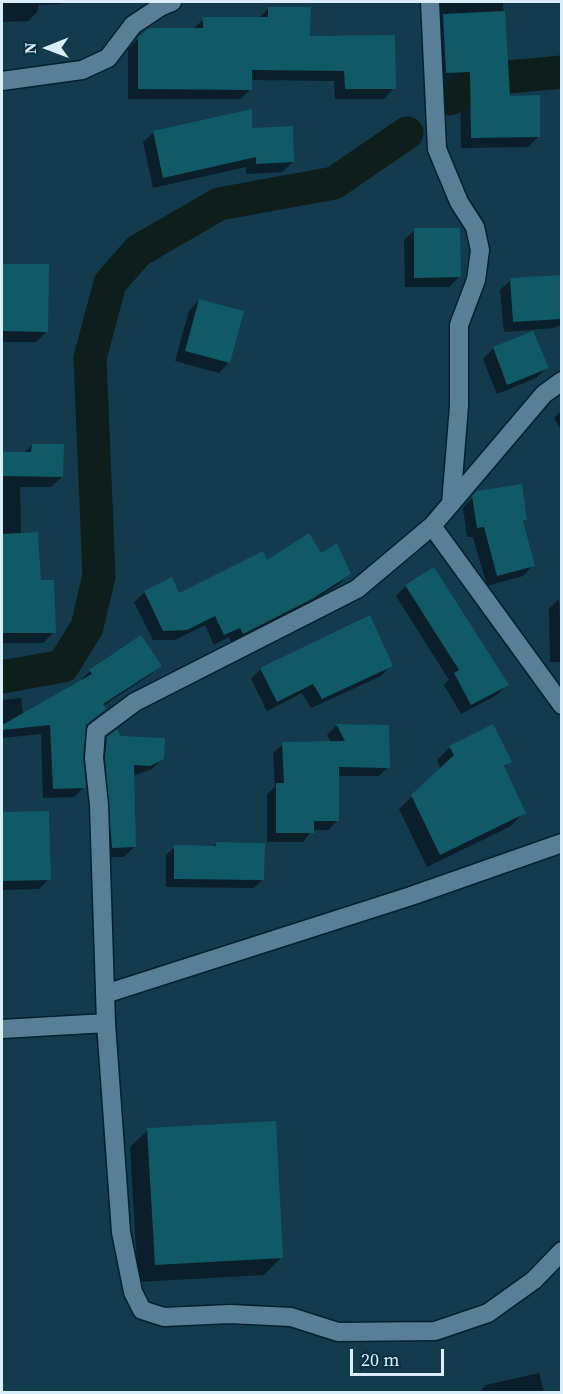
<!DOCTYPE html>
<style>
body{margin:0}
#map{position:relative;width:563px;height:1394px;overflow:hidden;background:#133a4d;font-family:"Source Serif 4",serif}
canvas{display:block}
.frame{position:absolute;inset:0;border:3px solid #d9edfa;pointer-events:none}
.north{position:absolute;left:18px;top:18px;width:60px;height:60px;-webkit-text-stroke:4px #073042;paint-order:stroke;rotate:269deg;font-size:16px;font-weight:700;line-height:24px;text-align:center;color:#d9edfa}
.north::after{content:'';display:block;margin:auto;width:21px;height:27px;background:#d9edfa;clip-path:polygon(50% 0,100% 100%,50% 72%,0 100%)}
.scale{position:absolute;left:350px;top:1349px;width:94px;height:27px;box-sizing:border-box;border:3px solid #d9edfa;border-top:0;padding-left:8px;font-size:18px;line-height:21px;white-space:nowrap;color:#d9edfa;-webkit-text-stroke:4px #073042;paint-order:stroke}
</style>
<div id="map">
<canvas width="563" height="1394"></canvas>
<div class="frame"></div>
<div class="north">N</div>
<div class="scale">20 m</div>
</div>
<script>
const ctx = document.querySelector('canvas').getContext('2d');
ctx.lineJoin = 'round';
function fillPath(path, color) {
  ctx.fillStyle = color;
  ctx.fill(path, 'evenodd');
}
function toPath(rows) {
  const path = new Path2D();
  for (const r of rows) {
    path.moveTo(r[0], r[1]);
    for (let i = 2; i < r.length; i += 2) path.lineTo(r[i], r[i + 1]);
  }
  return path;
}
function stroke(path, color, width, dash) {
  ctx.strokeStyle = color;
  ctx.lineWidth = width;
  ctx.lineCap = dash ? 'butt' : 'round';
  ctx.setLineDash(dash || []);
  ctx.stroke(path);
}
fillPath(toPath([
 [2,2,65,2,62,4,38,5,38,11,28,21,2,22],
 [433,2,503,2,508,97,539,136,528,147,461,148,460,82,436,83],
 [269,8,309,38,394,88,384,99,335,99,334,81,251,80,251,89,240,99,128,99,128,49,139,38,192,30,204,19,258,19],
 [250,129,293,162,282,172,246,174,246,167,153,188,143,142,154,132],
 [415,230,460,276,449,287,405,287,404,240],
 [2,265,47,265,47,331,36,342,2,342],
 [562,276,562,324,554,328,504,332,500,290,511,280],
 [199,300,229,362,219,373,175,361,189,311],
 [533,333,547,368,536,378,497,394,483,359,493,349],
 [562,410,562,432,554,418],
 [32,445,62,477,51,487,20,487,21,534,54,632,43,643,2,643,2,454,24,453],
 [477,492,526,520,522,524,533,565,523,576,487,586,473,537,467,537,463,508],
 [321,556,349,574,339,584,300,609,232,644,229,637,214,645,205,625,175,640,153,640,134,602,145,592,179,595,267,562],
 [406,586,507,684,497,695,461,714,444,685,449,680,396,596],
 [559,599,562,662,550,662,549,609],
 [160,665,150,675,103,706,104,709,85,727,81,757,84,787,74,797,43,798,41,734,2,738,2,700,21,698,23,715,80,681,90,671],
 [391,665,381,676,311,708,302,693,267,711,251,679,261,669],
 [336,726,388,726,388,767,379,776,338,776,337,821,328,830,312,830,303,842,267,842,267,794,275,787,273,753,283,744,332,743,327,735],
 [108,738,120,738,162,759,152,769,133,776,135,846,124,857,102,857,97,749],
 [450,747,510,762,503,769,524,812,511,826,427,867,399,809,441,769,437,760],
 [48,813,49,879,39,889,2,890,2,814],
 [216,843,262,880,254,888,166,887,166,855,175,847,212,847],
 [148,1130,282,1257,264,1275,138,1282,130,1147],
 [539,1373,544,1392,479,1392,486,1385]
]), '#0007');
stroke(toPath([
 [450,99,488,79,562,72],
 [2,677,63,666,87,627,99,576,90,358,110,283,138,251,219,204,334,183,407,133]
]), '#0e1e1a', 33);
fillPath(toPath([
 [268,7,311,7,310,36,395,35,396,89,345,89,344,71,252,70,252,90,138,89,138,37,149,28,203,28,203,17,268,17],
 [505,11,510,96,540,95,540,137,471,138,470,72,446,73,443,14],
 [252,109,252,128,293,126,294,162,256,164,256,157,163,178,153,131],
 [414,228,460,228,461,277,414,278],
 [2,264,49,264,48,332,2,331],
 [561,275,561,319,513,322,510,278],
 [199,299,244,311,230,363,185,351],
 [533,331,549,368,507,385,493,347],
 [32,444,64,444,63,477,2,476,2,452,31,452],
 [522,484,527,520,523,521,535,566,497,576,484,527,477,528,472,496,477,491],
 [38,532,41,580,54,580,56,633,2,633,2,534],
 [309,533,321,553,337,543,351,574,312,599,243,634,240,628,224,635,215,616,187,630,163,631,144,591,172,577,179,593,263,551,267,560],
 [434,567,509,685,471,705,454,673,459,670,405,585],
 [370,615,393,666,322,699,313,684,277,702,260,668],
 [141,635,162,666,103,704,106,709,86,725,83,757,86,788,53,789,50,725,2,730,2,725,92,674,89,670],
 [336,724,389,725,390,768,339,767,339,821,314,821,314,833,276,833,276,783,284,783,282,742,345,741],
 [493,724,512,762,504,766,526,813,440,855,411,795,454,755,449,746],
 [117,729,121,736,165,738,164,759,150,766,134,765,136,847,112,848,105,758,107,737],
 [49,811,51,880,2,881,2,812],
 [216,842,265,843,264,880,174,879,174,845,216,846],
 [276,1121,283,1258,155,1265,147,1128]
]), '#105a68');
const minor = toPath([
 [430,2,437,149,459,202,475,227,480,250,476,280,459,325,459,406,451,504],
 [2,81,82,70,108,58,133,25,160,7,172,2],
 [562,381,544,394,432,526,357,589,135,702,96,731,94,758,99,805,106,1023,121,1232,133,1292,142,1310,164,1317,230,1314,291,1317,338,1332,435,1331,488,1313,534,1280,562,1251],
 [432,526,562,705],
 [105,994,411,896,562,843],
 [2,1029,106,1023]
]);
stroke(minor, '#03202e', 21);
stroke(minor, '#587f95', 18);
</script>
